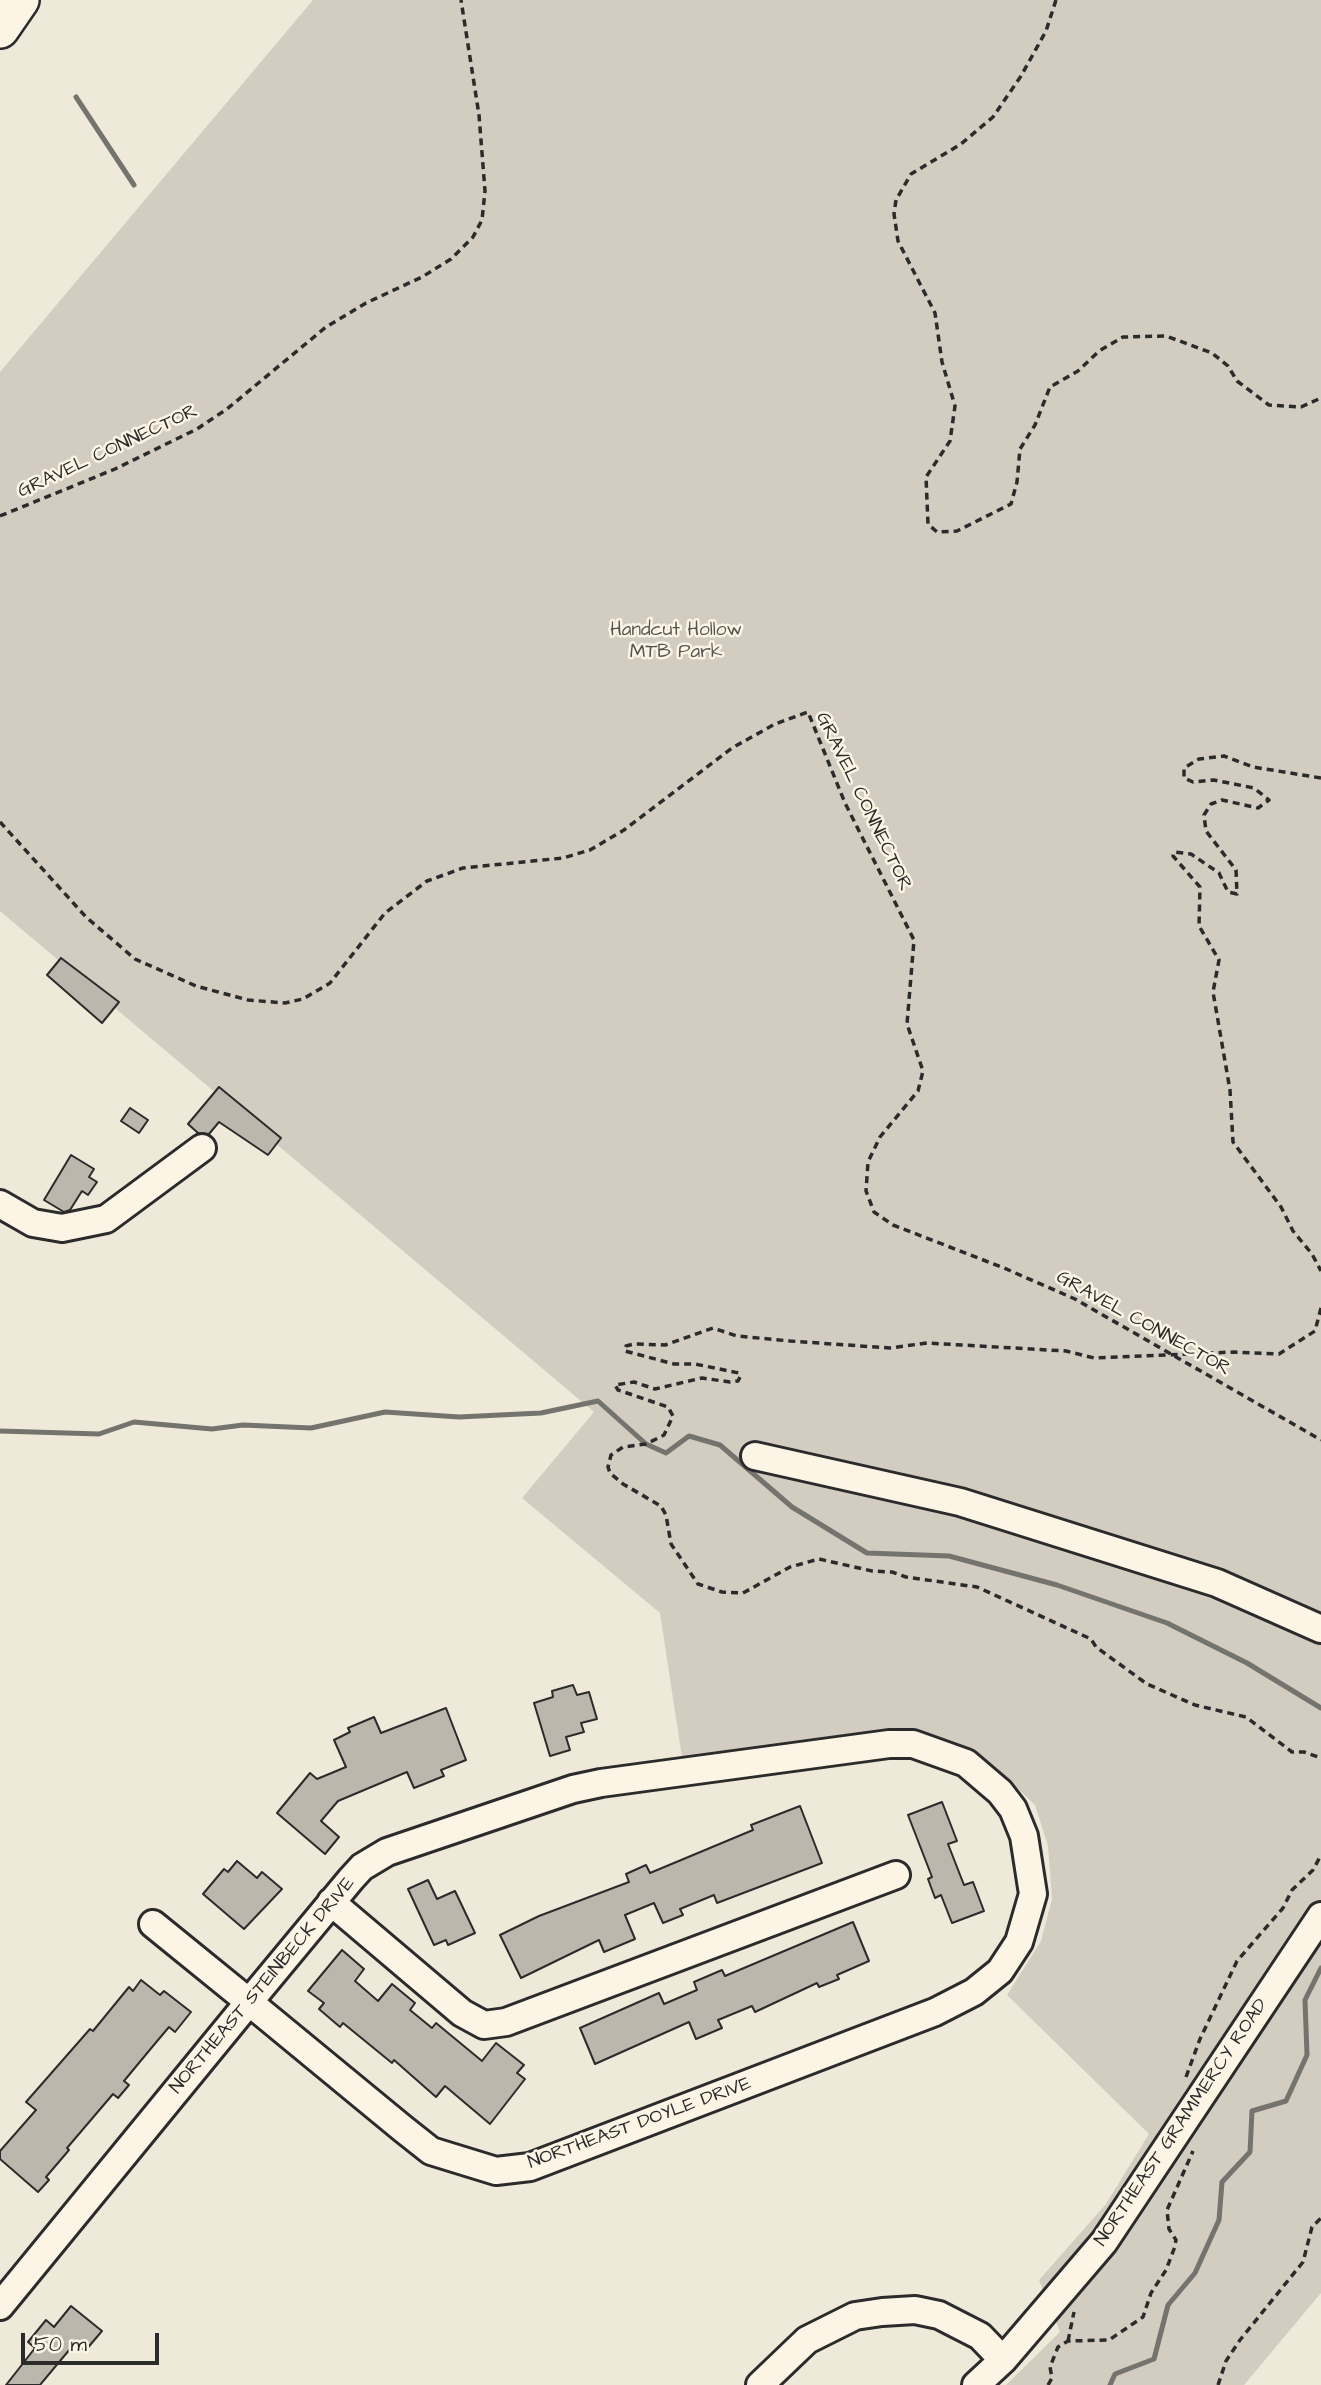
<!DOCTYPE html>
<style>
body{margin:0}
#map{position:relative;width:1321px;height:2385px;overflow:hidden;background:#efe9da;font-family:"Architects Daughter",sans-serif}
canvas{display:block}
.scale{position:absolute;left:21px;top:2333px;width:138px;height:32px;box-sizing:border-box;border:4px solid #2b2b2b;border-top:0;padding-left:9px;font-size:21px;line-height:24px;white-space:nowrap;color:#2b2b2b;-webkit-text-stroke:5px #fcf5e5;paint-order:stroke}
</style>
<div id="map">
<canvas width="1321" height="2385"></canvas>
<div class="scale">50 m</div>
</div>
<script>
const ctx = document.querySelector('canvas').getContext('2d');
ctx.lineJoin = 'round';
function fillPath(path, color) {
  ctx.fillStyle = color;
  ctx.fill(path, 'evenodd');
}
function toPath(rows) {
  const path = new Path2D();
  for (const r of rows) {
    path.moveTo(r[0], r[1]);
    for (let i = 2; i < r.length; i += 2) path.lineTo(r[i], r[i + 1]);
  }
  return path;
}
function stroke(path, color, width, dash) {
  ctx.strokeStyle = color;
  ctx.lineWidth = width;
  ctx.lineCap = dash ? 'butt' : 'round';
  ctx.setLineDash(dash || []);
  ctx.stroke(path);
}
function write(font, color, halo, rows, align = 'center') {
  ctx.font = font + ' "Architects Daughter",sans-serif';
  ctx.lineWidth = 5;
  ctx.setLineDash([]);
  ctx.textBaseline = 'middle';
  ctx.strokeStyle = halo;
  ctx.fillStyle = color;
  for (const [text, x, y, turn = 0] of rows) {
    ctx.save();
    ctx.translate(x, y);
    ctx.rotate((+turn || 0) * Math.PI / 180);
    ctx.textAlign = isNaN(turn) ? turn : align;
    if (halo) ctx.strokeText(text, 0, 0);
    ctx.fillText(text, 0, 0);
    ctx.restore();
  }
}
fillPath(toPath([
 [313,0,1321,0,1321,2293,1244,2385,1006,2385,1060,2332,1039,2280,1106,2204,1149,2134,1007,1995,1041,1941,1052,1899,1048,1846,1035,1805,994,1766,951,1744,683,1764,660,1613,522,1498,594,1412,0,911,0,372]
]), '#d2cdc0');
stroke(toPath([
 [76,97,134,185],
 [0,1431,99,1434,134,1422,212,1429,243,1425,311,1428,385,1412,459,1417,541,1413,598,1401,646,1444,666,1453,689,1436,720,1445,792,1507,867,1553,949,1556,1057,1585,1167,1623,1247,1663,1321,1708],
 [1110,2385,1115,2374,1154,2359,1168,2305,1195,2273,1219,2220,1222,2182,1250,2152,1252,2111,1286,2101,1307,2055,1305,2000,1321,1968]
]), '#75736d', 5);
const building = toPath([
 [61,958,119,1002,102,1023,47,975,61,958],
 [219,1087,281,1138,268,1155,219,1122,209,1134,198,1133,188,1124,219,1087],
 [130,1108,148,1120,139,1133,121,1121,130,1108],
 [71,1155,94,1169,89,1177,97,1182,88,1195,82,1191,70,1210,64,1212,44,1200,71,1155],
 [573,1685,577,1695,589,1692,597,1719,581,1723,584,1732,566,1737,570,1750,550,1756,534,1703,553,1697,552,1691,573,1685],
 [446,1708,466,1760,441,1770,444,1776,414,1788,407,1772,338,1801,321,1821,339,1837,325,1854,277,1813,310,1773,317,1779,346,1767,334,1740,350,1732,348,1728,374,1717,381,1733,446,1708],
 [942,1802,957,1841,948,1844,964,1885,973,1882,984,1911,952,1923,941,1895,935,1898,928,1879,932,1877,908,1815,942,1802],
 [800,1806,822,1863,717,1903,714,1895,680,1909,683,1915,663,1923,654,1903,625,1915,635,1939,604,1952,599,1940,521,1978,500,1935,539,1916,629,1882,626,1874,646,1865,650,1873,753,1830,751,1825,800,1806],
 [237,1861,257,1878,262,1872,282,1889,244,1929,203,1894,224,1869,228,1872,237,1861],
 [428,1880,437,1899,455,1891,475,1933,448,1945,446,1940,434,1945,408,1889,428,1880],
 [853,1922,869,1961,837,1975,839,1979,819,1987,817,1983,755,2012,752,2006,718,2020,722,2028,696,2039,689,2022,595,2064,580,2028,659,1993,664,2004,697,1990,694,1982,722,1970,725,1976,853,1922],
 [342,1950,364,1969,355,1981,378,2001,392,1984,415,2003,410,2010,432,2028,436,2023,482,2061,496,2043,524,2065,517,2073,525,2079,490,2124,445,2086,436,2097,394,2060,392,2063,343,2023,340,2027,319,2009,324,2003,308,1991,342,1950],
 [141,1980,160,1995,164,1991,191,2012,175,2032,169,2027,153,2046,124,2081,129,2085,118,2098,113,2094,67,2148,69,2150,46,2177,49,2180,38,2192,0,2159,0,2151,36,2110,26,2102,90,2029,93,2031,129,1987,133,1991,141,1980],
 [71,2306,102,2331,85,2351,75,2343,40,2385,6,2385,35,2348,28,2342,46,2320,54,2327,71,2306]
]);
fillPath(building, '#bcb7ac');
stroke(building, '#2b2b2b', 2);
const minor = toPath([
 [0,1204,33,1223,62,1228,106,1219,202,1148],
 [755,1456,960,1502,1217,1583,1321,1629],
 [331,1902,462,2013,484,2025,506,2022,896,1875],
 [0,2306,249,2002,351,1879,362,1867,387,1852,573,1789,601,1783,889,1744,913,1744,966,1763,1000,1792,1013,1809,1024,1836,1033,1894,1019,1942,1000,1971,974,1992,935,2012,530,2167,496,2171,431,2151,402,2128,249,2002,153,1924],
 [760,2385,807,2340,855,2316,882,2312,915,2310,939,2315,980,2336,1003,2360],
 [976,2385,1003,2360,1104,2242,1321,1916]
]);
const highway = toPath([
 [0,29,20,0]
]);
stroke(minor, '#2b2b2b', 32);
stroke(highway, '#2b2b2b', 42);
stroke(toPath([
 [1056,0,1046,31,1021,76,993,117,961,144,911,174,896,200,894,214,898,241,935,313,942,362,955,406,950,441,926,477,928,524,937,532,957,531,1011,504,1017,482,1020,449,1035,425,1050,387,1078,371,1099,351,1123,337,1166,336,1212,353,1228,366,1237,381,1269,405,1301,407,1321,398],
 [0,516,115,469,197,429,227,409,326,327,366,303,422,277,451,259,473,237,482,220,485,191,479,115,461,0],
 [1321,778,1253,767,1224,756,1199,759,1184,768,1184,778,1193,782,1214,780,1254,788,1269,800,1258,808,1222,800,1211,804,1204,815,1206,831,1236,870,1237,894,1228,892,1219,873,1191,854,1174,852,1173,856,1200,887,1199,926,1219,960,1213,992,1230,1090,1233,1142,1281,1207,1293,1231,1312,1254,1321,1271],
 [0,822,86,917,135,959,196,986,248,1000,285,1003,303,999,330,983,385,913,427,881,463,868,563,858,590,850,624,830,732,748,775,724,808,712,845,803,914,940,907,1024,923,1071,918,1091,880,1137,868,1162,866,1191,874,1212,893,1225,1004,1268,1075,1299,1321,1440],
 [1321,1308,1315,1331,1279,1354,1234,1352,1094,1358,1066,1351,927,1343,890,1348,790,1341,737,1336,713,1328,665,1345,634,1344,626,1346,625,1351,674,1364,695,1364,739,1373,740,1377,738,1381,730,1382,702,1378,655,1389,634,1382,615,1385,618,1390,668,1407,673,1416,664,1435,646,1444,623,1447,611,1455,608,1467,610,1473,623,1484,661,1506,666,1515,671,1544,698,1584,722,1592,743,1593,790,1567,819,1559,872,1571,892,1572,906,1577,977,1587,1091,1639,1096,1647,1147,1684,1195,1705,1246,1717,1292,1752,1304,1752,1321,1758],
 [1186,2077,1200,2039,1237,1961,1283,1908,1292,1890,1313,1870,1321,1855],
 [1068,2341,1074,2312],
 [1048,2385,1052,2378,1050,2367,1058,2347,1068,2341,1109,2340,1143,2317,1151,2293,1166,2270,1174,2249,1176,2240,1169,2229,1167,2210,1193,2151],
 [1218,2385,1226,2361,1240,2340,1303,2262,1312,2227,1321,2218]
]), '#2b2b2b', 3.5, [7, 5]);
stroke(minor, '#fcf5e5', 26);
stroke(highway, '#fcf5e5', 37);
write('19px', '#2b2b2b', '#fcf5e5', [
 ["GRAVEL CONNECTOR",108,452,-25],
 ["GRAVEL CONNECTOR",863,802,64],
 ["GRAVEL CONNECTOR",1143,1324,29],
 ["NORTHEAST STEINBECK DRIVE",263,1986,-50],
 ["NORTHEAST GRAMMERCY ROAD",1182,2123,-56],
 ["NORTHEAST DOYLE DRIVE",640,2124,-20]
]);
write('19px', '#555450', '#fcf5e5', [
 ["Handcut Hollow",676,631],
 ["MTB Park",676,653]
]);
</script>
